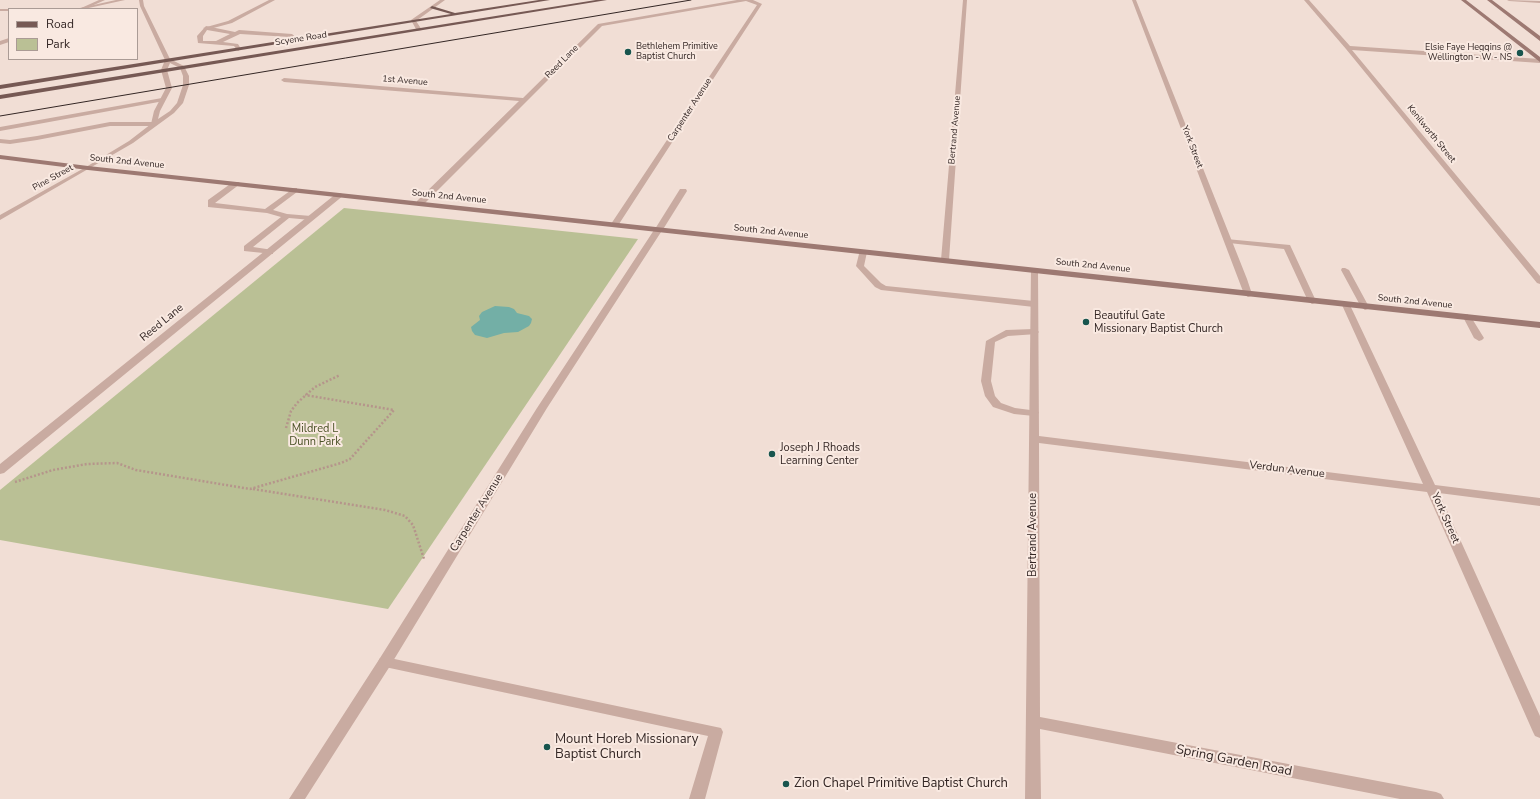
<!DOCTYPE html>
<style>
body{margin:0}
#map{position:relative;width:1540px;height:799px;overflow:hidden;background:#f1ded5;font-family:"Nunito Sans",sans-serif}
canvas{display:block}
.legend{position:absolute;left:8px;top:8px;width:130px;height:52px;box-sizing:border-box;background:#f9e9e1;border:1px solid #aa9b95;margin:0;padding:5px 7px;list-style:none;font-size:12px;color:#332624}
.legend li{display:flex;align-items:center;gap:8px;height:20px}
.legend b{width:20px;border:1px solid #aa9b95}
</style>
<div id="map">
<canvas width="1540" height="799"></canvas>
<ul class="legend">
<li><b style="height:5px;background:#765954"></b>Road</li>
<li><b style="height:11px;background:#bac095"></b>Park</li>
</ul>
</div>
<script>
const ctx = document.querySelector('canvas').getContext('2d');
ctx.lineJoin = 'round';
function fillPath(path, color) {
  ctx.fillStyle = color;
  ctx.fill(path, 'evenodd');
}
function toPath(rows) {
  const path = new Path2D();
  for (const r of rows) {
    path.moveTo(r[0], r[1]);
    for (let i = 2; i < r.length; i += 2) path.lineTo(r[i], r[i + 1]);
  }
  return path;
}
function stroke(path, color, width, dash) {
  ctx.strokeStyle = color;
  ctx.lineWidth = width;
  ctx.lineCap = dash ? 'butt' : 'round';
  ctx.setLineDash(dash || []);
  ctx.stroke(path);
}
function write(font, color, halo, rows, align = 'center') {
  ctx.font = font + ' "Nunito Sans",sans-serif';
  ctx.lineWidth = 4;
  ctx.setLineDash([]);
  ctx.textBaseline = 'middle';
  ctx.strokeStyle = halo;
  ctx.fillStyle = color;
  for (const [text, x, y, turn = 0] of rows) {
    ctx.save();
    ctx.translate(x, y);
    ctx.rotate((+turn || 0) * Math.PI / 180);
    ctx.textAlign = isNaN(turn) ? turn : align;
    if (halo) ctx.strokeText(text, 0, 0);
    ctx.fillText(text, 0, 0);
    ctx.restore();
  }
}
fillPath(toPath([
 [344,208,638,239,388,609,0,540,0,490]
]), '#bac095');
fillPath(toPath([
 [495,306,509,307,514,309,517,313,529,316,532,319,531,323,529,326,518,332,504,333,487,338,475,335,472,331,471,327,480,320,479,316,482,312]
]), '#73afa6');
stroke(toPath([
 [286,428,291,411,297,403,315,387,340,375],
 [15,482,53,470,87,464,117,463,136,470,250,489,341,463,350,459,394,410,305,395],
 [253,489,385,510,405,516,413,525,424,559]
]), '#b5958b', 2.5, [2, 2]);
fillPath(toPath([
 [206,26,235,32,239,30,292,34,299,40,296,42,290,37,240,34,223,42,238,44,241,49,238,51,234,46,198,43,197,36,206,26],
 [207,30,230,34,216,41,203,41,203,36,207,30],
 [162,98,165,100,164,101,0,131,0,127,162,98],
 [110,122,154,122,157,124,154,126,110,126,37,140,10,144,0,143,0,139,10,140,37,136,110,122],
 [233,182,239,182,240,184,215,203,265,209,294,188,297,188,297,192,273,210,287,214,311,216,315,218,311,220,289,218,253,247,273,250,273,254,244,251,244,246,281,217,267,213,208,207,208,200,233,182],
 [680,189,686,189,687,191,662,231,656,231,655,229,680,189],
 [1226,239,1290,245,1316,301,1315,303,1312,304,1308,301,1284,249,1229,243,1225,241,1226,239],
 [860,250,863,250,867,252,864,266,881,283,886,286,1034,301,1038,304,1034,307,881,290,875,287,856,266,860,250],
 [1342,268,1345,268,1349,270,1369,307,1368,309,1365,310,1361,307,1341,270,1342,268],
 [1467,314,1471,317,1484,338,1482,340,1479,341,1474,338,1463,317,1467,314],
 [1034,329,1037,330,1039,332,1037,334,1008,336,995,342,991,381,995,396,1001,403,1015,408,1038,411,1039,413,1034,416,1014,414,993,407,985,396,981,381,986,341,1006,330,1034,329],
 [385,657,721,728,723,732,705,799,689,799,708,736,385,667,380,666,378,662,380,658,385,657]
]), '#c9aba1');
fillPath(toPath([
 [116,0,125,0,84,9,80,8,116,0],
 [269,0,275,0,232,23,206,30,203,28,228,21,269,0],
 [440,0,445,0,416,21,422,30,417,31,411,20,440,0],
 [737,0,753,0,762,4,619,224,615,226,611,224,757,5,746,1,602,26,423,205,417,205,417,201,519,101,284,82,281,80,284,78,523,98,598,24,737,0],
 [963,0,967,0,949,260,945,262,941,260,963,0],
 [1132,0,1136,0,1247,279,1252,294,1251,296,1248,297,1244,294,1132,0],
 [1304,0,1309,0,1350,46,1540,59,1540,63,1352,50,1540,276,1540,284,1537,283,1346,49,1304,0],
 [1507,0,1540,1,1540,3,1509,1,1507,0],
 [0,9,11,9,9,9,9,11,0,11,0,9],
 [337,193,340,193,344,195,4,473,0,474,0,464,337,193],
 [656,227,662,227,663,229,547,408,390,666,305,799,289,799,380,658,537,408,656,227],
 [1031,268,1034,268,1038,270,1039,436,1423,484,1342,305,1343,303,1349,303,1435,485,1540,498,1540,506,1439,493,1540,716,1540,738,1535,736,1533,732,1427,492,1039,443,1040,717,1436,792,1441,794,1444,799,1400,799,1040,729,1041,799,1025,799,1031,268]
]), '#c9aba1');
fillPath(toPath([
 [99,0,105,0,85,9,79,9,99,0],
 [139,0,143,0,144,6,170,59,184,66,189,76,189,85,183,103,174,113,133,143,0,220,0,215,86,167,129,141,151,124,154,111,166,88,161,70,165,60,140,6,139,0],
 [170,63,180,68,183,76,183,85,177,103,170,111,158,119,160,111,172,88,167,70,170,63],
 [9,38,9,42,0,45,0,41,9,38]
]), '#c9aba1');
fillPath(toPath([
 [1461,0,1466,0,1540,57,1540,62,1461,0],
 [1487,0,1492,0,1540,36,1540,41,1487,0],
 [0,155,88,166,1540,322,1540,328,88,170,0,159,0,155]
]), '#9d7972');
fillPath(toPath([
 [539,0,550,0,0,89,0,85,451,14,430,8,432,6,455,13,539,0],
 [596,0,607,0,0,99,0,95,596,0]
]), '#765954');
stroke(toPath([
 [0,116,691,0]
]), '#332624', 1);
for (const [x, y, r, color] of [
 [628,52,4,"#18554e"],
 [1520,53,4,"#18554e"],
 [1086,322,4,"#18554e"],
 [772,454,4,"#18554e"],
 [547,747,4,"#18554e"],
 [786,784,4,"#18554e"]
]) {
  const dot = new Path2D();
  dot.arc(x, y, r, 0, 2 * Math.PI);
  ctx.fillStyle = color;
  ctx.fill(dot);
  stroke(dot, '#f9e9e1', 1.5);
}
write('9px', '#332624', '#f9e9e1', [
 ["Scyene Road",301,39,-9],
 ["Reed Lane",562,62,-45],
 ["1st Avenue",405,81,5],
 ["Carpenter Avenue",690,110,-57],
 ["Bertrand Avenue",955,130,-85],
 ["Kenilworth Street",1431,134,51],
 ["York Street",1192,147,69],
 ["South 2nd Avenue",127,162,6],
 ["Pine Street",53,178,-29],
 ["South 2nd Avenue",449,197,6],
 ["South 2nd Avenue",771,232,6],
 ["South 2nd Avenue",1093,266,6],
 ["South 2nd Avenue",1415,302,6]
]);
write('9px', '#332624', '#f9e9e1', [
 ["Bethlehem Primitive",636,47],
 ["Baptist Church",636,57],
 ["Elsie Faye Heggins @",1512,48,"right"],
 ["Wellington - W - NS",1512,58,"right"]
], 'left');
write('11px', '#332624', '#f9e9e1', [
 ["Beautiful Gate",1094,316],
 ["Missionary Baptist Church",1094,329],
 ["Joseph J Rhoads",780,448],
 ["Learning Center",780,461]
], 'left');
write('11px', '#332624', '#f9e9e1', [
 ["Reed Lane",162,323,-39],
 ["Verdun Avenue",1287,470,7],
 ["Carpenter Avenue",477,513,-58],
 ["York Street",1445,518,66],
 ["Bertrand Avenue",1033,535,-90]
]);
write('11px', '#4b5227', '#f9e9e1', [
 ["Mildred L",315,429],
 ["Dunn Park",315,442]
]);
write('13px', '#332624', '#f9e9e1', [
 ["Mount Horeb Missionary",555,740],
 ["Baptist Church",555,755],
 ["Zion Chapel Primitive Baptist Church",794,784]
], 'left');
write('13px', '#332624', '#f9e9e1', [
 ["Spring Garden Road",1234,761,11]
]);
</script>
